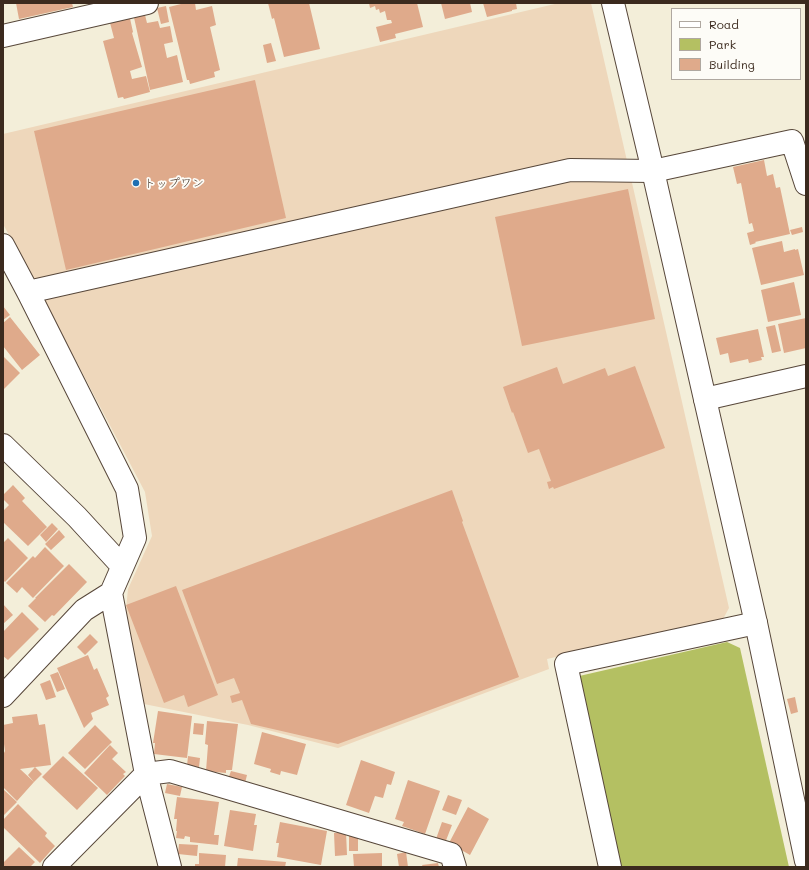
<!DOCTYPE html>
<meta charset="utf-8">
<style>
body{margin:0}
#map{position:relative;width:809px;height:870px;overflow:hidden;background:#f3eed9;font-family:Mali,sans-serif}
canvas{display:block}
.frame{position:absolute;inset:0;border:4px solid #3b2a1e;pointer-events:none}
.legend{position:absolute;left:671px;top:8px;width:130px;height:72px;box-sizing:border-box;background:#fdfcf7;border:1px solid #afa8a0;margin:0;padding:5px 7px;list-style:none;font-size:12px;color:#3b2a1e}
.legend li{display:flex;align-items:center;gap:8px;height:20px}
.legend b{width:20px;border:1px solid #afa8a0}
</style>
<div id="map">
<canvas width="809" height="870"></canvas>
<div class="frame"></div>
<ul class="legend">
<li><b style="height:5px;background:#fff"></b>Road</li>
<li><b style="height:11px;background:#b4c062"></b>Park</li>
<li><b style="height:11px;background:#dfaa8b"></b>Building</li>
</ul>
</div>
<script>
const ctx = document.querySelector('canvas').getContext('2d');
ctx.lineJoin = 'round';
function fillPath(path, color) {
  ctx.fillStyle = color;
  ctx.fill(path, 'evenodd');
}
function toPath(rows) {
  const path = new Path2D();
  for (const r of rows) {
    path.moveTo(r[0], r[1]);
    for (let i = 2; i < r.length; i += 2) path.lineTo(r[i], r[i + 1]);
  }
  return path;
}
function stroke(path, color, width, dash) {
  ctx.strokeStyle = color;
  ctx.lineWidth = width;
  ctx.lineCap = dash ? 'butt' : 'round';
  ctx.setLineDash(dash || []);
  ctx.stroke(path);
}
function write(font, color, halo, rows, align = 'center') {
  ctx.font = font + ' Mali,"Klee One",sans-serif';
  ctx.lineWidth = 3.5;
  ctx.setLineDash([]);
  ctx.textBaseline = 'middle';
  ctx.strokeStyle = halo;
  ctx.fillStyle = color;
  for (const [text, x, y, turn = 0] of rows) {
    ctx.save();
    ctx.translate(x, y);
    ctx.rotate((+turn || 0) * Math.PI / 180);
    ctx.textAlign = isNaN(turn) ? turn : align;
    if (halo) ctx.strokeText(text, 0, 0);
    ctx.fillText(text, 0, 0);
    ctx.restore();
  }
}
fillPath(toPath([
 [559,3,591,3,729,608,723,619,547,659,549,669,338,748,248,725,144,704,134,664,126,609,128,589,152,536,145,492,45,302,3,224,3,134]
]), '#eed7bb');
fillPath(toPath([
 [727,642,740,648,789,867,618,867,575,677]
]), '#b4c062');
fillPath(toPath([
 [16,3,72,3,73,7,19,19],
 [185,3,195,3,196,10,212,6,216,25,210,27,220,70,214,72,215,77,190,84,189,80,187,80,169,7],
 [268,3,309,3,320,49,284,57,274,18,272,19],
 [369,3,417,3,423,27,395,34,396,38,380,42,376,27,392,23,391,20,387,20,385,11,380,13,379,9,376,10,375,6,370,8],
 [441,3,470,3,472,12,445,19],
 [483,3,516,3,517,9,512,10,512,11,487,17],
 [166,6,169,22,161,24,157,8],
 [144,11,147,23,158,21,160,28,170,26,173,42,164,44,167,58,177,55,183,82,150,90,133,13],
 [129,14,133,32,132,33,142,67,130,71,132,79,146,76,150,92,124,99,123,97,118,98,103,41,114,38,109,19],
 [271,43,276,61,267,63,263,45],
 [255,80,286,218,66,270,34,131],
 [764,160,767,176,773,174,776,188,780,187,790,234,755,242,756,243,750,245,747,233,754,231,752,223,749,224,741,183,737,184,733,167],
 [628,189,655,319,522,346,495,217],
 [802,227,803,232,792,235,790,230],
 [782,241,784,252,795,249,795,250,798,249,804,275,761,285,752,248],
 [794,282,801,315,768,322,761,290],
 [3,306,10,315,3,320],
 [10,317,40,355,22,370,3,346,3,323],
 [806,318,806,348,784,353,778,324],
 [775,325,781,351,772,353,766,327],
 [758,329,764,357,761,357,762,360,749,363,748,359,730,363,728,353,720,355,716,338],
 [3,356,20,373,3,390],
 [635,366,665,448,554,489,553,487,549,489,547,482,551,481,539,449,528,453,513,412,512,413,503,387,557,367,563,384,605,368,608,376],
 [13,485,25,498,22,501,47,527,28,546,3,522,3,511,9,505,3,499,3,495],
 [452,490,463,521,462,522,519,677,338,744,251,724,242,700,232,703,230,696,240,693,234,678,217,684,182,590],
 [52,523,58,529,46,542,40,535],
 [59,530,65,537,51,550,45,544],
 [8,538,28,558,5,582,3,580,3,543],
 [45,547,64,566,33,598,22,587,17,593,6,583,33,556,35,558],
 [69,564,87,582,54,616,52,615,45,622,28,606,36,598,35,598],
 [176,586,218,695,188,707,184,695,164,703,126,605],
 [3,604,13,615,3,624],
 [22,612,39,629,8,660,3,656,3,632],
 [90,634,98,642,85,655,77,647],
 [88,655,94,670,97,668,109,696,106,698,109,705,91,713,93,719,84,728,57,668],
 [58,672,65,689,57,692,50,675],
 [50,680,56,697,46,700,40,684],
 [795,697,798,712,791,714,787,699],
 [158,711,192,716,187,758,154,754,155,743,153,743],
 [37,714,39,725,45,724,51,765,20,769,34,782,17,801,3,787,3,753,4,753,5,751,3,737,3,725,13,723,12,717],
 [207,721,238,724,232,770,226,770,226,773,206,771,208,745,205,744],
 [194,723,204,724,203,735,193,734],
 [95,725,112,742,85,769,68,753],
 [262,732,306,744,297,775,281,771,280,775,270,772,271,769,254,764],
 [110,745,118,753,112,759,126,772,123,774,125,776,107,795,84,773],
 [63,756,98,788,77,810,42,777],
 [188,756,200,758,199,767,187,766],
 [361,760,395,772,391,785,387,784,383,798,375,796,369,813,346,805],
 [35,767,42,774,34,782,28,775],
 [231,771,247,775,245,783,228,779],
 [408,780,440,791,425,834,402,826,404,822,395,819],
 [167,784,182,787,180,796,165,793],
 [3,789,17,802,3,816],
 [448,795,462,800,456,815,442,810],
 [177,797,219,802,214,835,219,835,218,845,190,842,190,837,185,836,184,839,176,838,177,831,176,831,177,819,174,819],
 [18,804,47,833,45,836,55,846,40,863,3,827,3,820],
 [468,807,489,819,470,855,449,843],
 [230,810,256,814,254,825,257,825,253,851,224,846],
 [280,822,327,831,321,865,277,857,279,843,276,843],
 [442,822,452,825,445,843,436,839],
 [346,832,347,855,335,856,334,833],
 [349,835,358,835,358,851,349,851],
 [179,844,198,845,197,856,178,854],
 [19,847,35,862,30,867,3,867,3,863],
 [406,852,408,867,399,867,397,854],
 [199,853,226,855,225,867,195,867,195,864,199,864],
 [382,853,382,867,354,867,353,854],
 [238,858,286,862,285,867,237,867],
 [438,863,439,867,423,867,422,865]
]), '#dfaa8b');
const minor = toPath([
 [3,36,147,3],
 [3,245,28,292,127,489,135,538,111,593,146,774,170,867],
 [28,292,570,170,653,171,792,141,806,184],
 [705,399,806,376],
 [3,445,77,517,122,566],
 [3,696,84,610,111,593],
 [54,867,146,774,170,771,451,854,455,867],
 [610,867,566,664,756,623]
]);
const tertiary = toPath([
 [613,3,653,171,756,623,806,861]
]);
stroke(minor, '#57473a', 24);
stroke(tertiary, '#57473a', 24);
stroke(minor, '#fff', 22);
stroke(tertiary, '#fff', 22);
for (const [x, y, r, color] of [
 [136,183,4,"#1f6fb2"]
]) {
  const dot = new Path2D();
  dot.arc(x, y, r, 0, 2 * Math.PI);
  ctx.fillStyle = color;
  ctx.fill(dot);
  stroke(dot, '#fdfcf7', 1.5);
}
write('12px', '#3b2a1e', '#fdfcf7', [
 ["トップワン",144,183]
], 'left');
</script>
